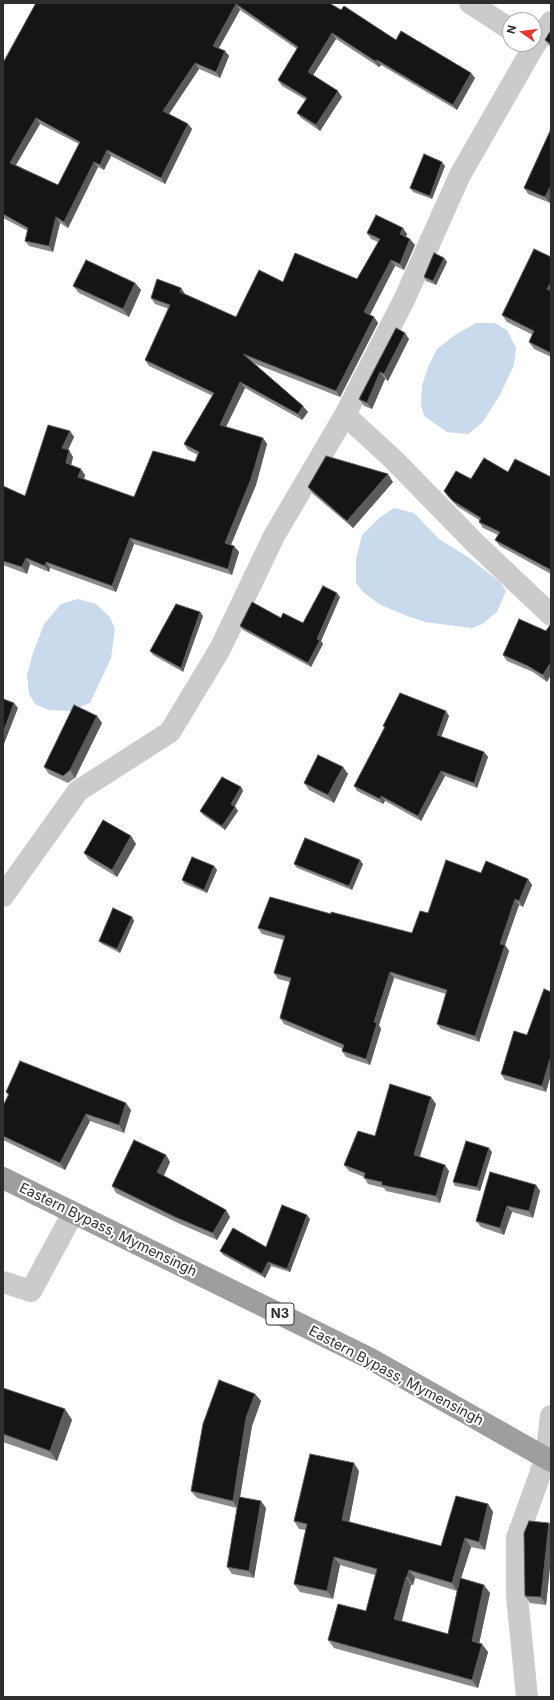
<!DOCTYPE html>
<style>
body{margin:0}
#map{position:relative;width:554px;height:1700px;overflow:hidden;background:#fff;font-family:Inter,sans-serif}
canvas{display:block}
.frame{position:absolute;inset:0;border:4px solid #2e2e2e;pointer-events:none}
.north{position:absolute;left:502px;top:12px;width:40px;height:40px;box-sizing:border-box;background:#fff;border:1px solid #ababab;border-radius:50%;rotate:284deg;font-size:11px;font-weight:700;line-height:16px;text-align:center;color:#2e2e2e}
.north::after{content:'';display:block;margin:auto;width:14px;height:18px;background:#e23933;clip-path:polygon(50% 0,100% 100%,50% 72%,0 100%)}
</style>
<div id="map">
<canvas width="554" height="1700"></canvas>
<div class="frame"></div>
<div class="north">N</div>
</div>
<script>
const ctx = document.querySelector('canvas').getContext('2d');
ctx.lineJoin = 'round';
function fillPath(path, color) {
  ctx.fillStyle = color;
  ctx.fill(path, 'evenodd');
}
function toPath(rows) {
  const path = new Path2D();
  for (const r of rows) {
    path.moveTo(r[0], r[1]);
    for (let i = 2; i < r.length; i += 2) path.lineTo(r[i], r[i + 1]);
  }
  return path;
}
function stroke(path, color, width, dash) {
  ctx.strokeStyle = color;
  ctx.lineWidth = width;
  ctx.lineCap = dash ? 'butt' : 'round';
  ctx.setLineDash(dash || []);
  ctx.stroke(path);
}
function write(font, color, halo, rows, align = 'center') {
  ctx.font = font + ' Inter,sans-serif';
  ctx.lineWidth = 4;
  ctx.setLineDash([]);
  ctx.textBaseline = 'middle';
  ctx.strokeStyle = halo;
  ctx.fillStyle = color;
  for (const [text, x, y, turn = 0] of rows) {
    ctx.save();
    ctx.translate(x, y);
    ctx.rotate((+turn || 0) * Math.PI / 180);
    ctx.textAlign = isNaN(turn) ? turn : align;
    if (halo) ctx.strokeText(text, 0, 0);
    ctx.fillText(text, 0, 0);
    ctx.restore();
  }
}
fillPath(toPath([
 [476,323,495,323,507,330,516,348,514,365,500,395,482,423,468,434,447,432,424,416,421,405,422,386,428,367,437,349,455,335],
 [394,508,414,513,439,539,468,557,500,582,506,591,497,612,482,624,472,628,425,622,407,616,379,604,363,592,356,583,356,559,362,535,379,518],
 [78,599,96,604,110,617,115,629,111,658,90,703,70,711,48,710,35,704,29,694,27,675,33,653,44,624,61,604]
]), '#c8daeb');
stroke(toPath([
 [470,3,510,29],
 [345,415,393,459,475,543,551,615],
 [3,896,78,791,170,732,220,649,274,536,345,415,404,300,460,175,534,46,551,22],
 [3,1282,31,1291,73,1213],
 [527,1697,517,1596,517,1538,546,1458,551,1416]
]), '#cbcbcb', 22);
stroke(toPath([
 [3,1178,369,1358,551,1461]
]), '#9e9e9e', 22);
fillPath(toPath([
 [36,3,329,3,396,40,475,78,457,110,381,65,379,67,336,39,313,75,342,97,320,131,301,118,297,113,306,100,282,86,278,80,297,49,240,10,219,48,225,51,229,56,220,78,199,69,169,114,188,124,192,129,165,184,111,156,104,170,98,167,68,228,60,223,53,252,29,246,25,241,28,231,3,218,3,63],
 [40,124,79,144,58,185,16,165],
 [551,30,551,48,545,40],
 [551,129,550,203,528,194,524,188],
 [445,166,432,199,413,192,410,188],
 [367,233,407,234,406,237,415,245,404,270,395,266,370,315,374,317,378,323,340,397,253,363,308,412,302,420,245,388,226,427,263,438,267,444,256,485,231,545,234,546,239,552,232,575,134,544,116,592,50,568,49,572,30,564,27,574,3,565,3,486,25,496,70,431,74,437,68,450,73,457,71,465,85,475,84,479,134,497,195,462,198,455,188,450,184,444,213,396,149,366,145,360,169,309,155,304,151,298,181,288,185,294,236,317,283,282,357,279,378,242,371,239],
 [551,257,551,357,534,349,529,342,533,335,507,322,502,315],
 [444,258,447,262,436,285,426,281,424,277],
 [135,283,141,290,129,317,79,293,73,286],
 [396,328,409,339,388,381,385,379,372,409,364,406,359,399],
 [508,472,551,477,551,574,500,546,495,540,498,535,483,528,479,522,479,520,458,507,448,497,444,491,471,479],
 [393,482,353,528,313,494,308,487],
 [340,597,321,641,323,644,311,667,243,630,240,626,303,623],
 [200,612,203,616,183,672,153,655,150,651],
 [519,619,547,682,533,672,507,661,503,655],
 [97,716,102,723,75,778,68,783,49,774,44,767],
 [449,716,441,737,484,752,488,757,477,788,445,776,421,821,385,801,383,804,357,791,354,786,384,728,383,726],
 [343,767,348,774,334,803,309,790,304,783],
 [241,787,243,791,235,806,238,811,225,830,203,815,200,811],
 [136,844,117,877,89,860,84,853],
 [294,864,363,864,352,890,297,868],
 [214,866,217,870,207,893,185,884,182,880],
 [481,873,528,879,532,885,523,907,519,905,505,945,509,951,479,1042,441,1029,437,1024,446,994,394,978,379,1025,381,1029,370,1065,346,1057,342,1051,343,1049,284,1024,280,1018,290,982,278,979,274,973,284,940,262,934,258,928,331,914,412,933,428,913],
 [132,917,134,921,120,953,102,944,99,941],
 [551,992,551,1074,546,1092,505,1080,501,1074,527,1035],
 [6,1092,131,1110,124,1133,90,1121,65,1170,3,1140,3,1106,8,1095],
 [436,1104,420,1157,449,1171,440,1203,386,1191,384,1188,368,1184,364,1177,349,1171,344,1165,375,1136],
 [492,1152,480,1191,455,1186,453,1182],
 [166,1155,170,1162,164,1176,226,1210,230,1217,217,1240,180,1224,116,1193,112,1186],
 [536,1185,540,1191,533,1218,512,1212,504,1235,481,1227,476,1221],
 [310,1219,290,1272,271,1266,265,1278,223,1255,220,1251,266,1247],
 [3,1388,65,1409,72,1420,57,1461,3,1442],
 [255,1394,261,1401,252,1426,240,1497,266,1508,254,1578,232,1574,227,1567,237,1508,197,1498,191,1491],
 [359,1471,349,1522,441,1546,488,1504,493,1512,485,1550,471,1547,461,1578,490,1593,479,1643,488,1652,478,1688,334,1648,328,1640,366,1611,375,1575,340,1565,333,1599,300,1592,294,1584,306,1530,299,1529,294,1521],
 [415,1578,457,1591,448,1634,402,1621,411,1585,413,1585],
 [549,1523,551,1526,551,1557,546,1605,530,1603,525,1596]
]), '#8a8a8a');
fillPath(toPath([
 [236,4,240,10,217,51,213,46],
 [332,33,336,39,312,77,308,72],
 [225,51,229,56,220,78,216,72],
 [377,60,381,65,379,67,375,61],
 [195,63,199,69,167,117,163,111],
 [471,73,475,78,457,110,453,105],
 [338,91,342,97,320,131,316,125],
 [36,118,40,124,14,168,10,163],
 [188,124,192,129,165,184,161,178],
 [107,150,111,156,104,170,100,165],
 [94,162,98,167,68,228,64,222],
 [442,162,445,166,432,199,430,196],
 [551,185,551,200,550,203,545,197],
 [56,217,60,223,53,252,49,246],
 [403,228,407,234,405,240,400,234],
 [410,239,415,245,404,270,400,264],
 [444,258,447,262,436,285,433,281],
 [391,260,395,266,368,318,364,312],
 [551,282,551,295,547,289],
 [135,283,141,290,129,317,123,309],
 [181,288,185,294,184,298,180,292],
 [374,317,378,323,340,397,336,391],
 [405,333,409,339,388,381,384,374],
 [380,372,385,379,372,409,367,403],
 [240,382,245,388,224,431,220,425],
 [303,406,308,412,302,420,298,414],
 [70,431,74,437,66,454,62,448],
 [263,438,267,444,256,485,229,549,225,543],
 [69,450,73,457,70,469,66,463],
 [81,469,85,475,83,483,78,477],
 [388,474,393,482,353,528,347,521],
 [130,538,134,544,116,592,112,586],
 [234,546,239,552,232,575,228,569],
 [26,558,30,564,27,574,22,567],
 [46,562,50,568,49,572,45,566],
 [337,593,340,597,321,641,323,644,311,667,308,663,317,639],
 [200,612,203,616,183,672,181,668],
 [551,662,551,675,547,682,543,675],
 [14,703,18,708,4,744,3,743,3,733],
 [446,711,449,716,440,740,437,735],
 [97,716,102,723,75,778,70,770],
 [484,752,488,757,477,788,474,783],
 [343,767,348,774,334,803,328,795],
 [441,771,445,776,421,821,418,816],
 [241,787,243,791,234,808,231,804],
 [381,796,385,801,383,804,380,799],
 [235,807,238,811,225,830,222,826],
 [131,836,136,844,117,877,112,870],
 [360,860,363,864,352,890,349,886],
 [214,866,217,870,207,893,204,890],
 [528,879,532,885,523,907,519,901],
 [515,899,519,905,505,945,509,951,479,1042,475,1036,500,944],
 [132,917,134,921,120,953,117,949],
 [390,972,394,978,379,1025,381,1029,370,1065,366,1059,374,1022],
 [550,1059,551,1061,551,1074,546,1092,542,1086],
 [431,1097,436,1104,418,1161,414,1155],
 [126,1103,131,1110,124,1133,119,1125],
 [86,1114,90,1121,65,1170,60,1163],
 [489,1148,492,1152,480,1191,477,1187],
 [166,1155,170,1162,162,1179,157,1172],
 [445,1165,449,1171,440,1203,436,1196],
 [536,1185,540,1191,533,1218,529,1211],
 [507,1206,512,1212,504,1235,500,1228],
 [226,1210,230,1217,217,1240,213,1233],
 [307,1215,310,1219,290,1272,287,1269],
 [268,1262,271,1266,265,1278,262,1274],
 [255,1394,261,1401,252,1426,238,1509,233,1501,246,1418],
 [65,1409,72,1420,57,1461,50,1451],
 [354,1463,359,1471,348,1528,342,1520],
 [261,1501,266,1508,254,1578,249,1571],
 [488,1504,493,1512,485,1550,479,1542],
 [549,1523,551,1526,551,1557,546,1605,541,1597],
 [465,1538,471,1547,457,1591,452,1583],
 [334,1557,340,1565,333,1599,327,1591],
 [409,1570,415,1578,413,1585,407,1577],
 [406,1577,411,1585,400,1627,394,1619],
 [484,1585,490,1593,478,1649,472,1641],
 [482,1644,488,1652,478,1688,472,1680]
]), '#5b5b5b');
const building = toPath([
 [36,3,329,3,341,10,344,6,396,40,401,31,471,73,453,105,377,60,375,61,332,33,308,72,338,91,316,125,297,113,307,98,278,80,298,47,236,4,213,46,225,51,216,72,195,63,163,111,188,124,161,178,107,150,100,165,94,162,64,222,56,217,49,246,25,241,28,228,3,214,3,63,36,3],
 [36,118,80,142,58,185,10,163,36,118],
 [551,30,551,44,545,40,551,30],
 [551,129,551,185,545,197,524,188,551,129],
 [424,154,442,162,430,196,410,188,424,154],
 [376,215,403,228,400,234,410,239,400,264,391,260,364,312,374,317,336,391,243,354,303,406,298,414,240,382,220,425,263,438,251,479,225,543,234,546,228,569,130,538,112,586,46,562,45,566,26,558,22,567,3,561,3,486,25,496,48,425,70,431,62,448,69,450,66,463,81,469,78,477,134,497,153,451,195,462,199,452,184,444,214,393,145,360,170,305,151,298,157,279,181,288,180,292,236,317,259,270,283,282,295,253,357,279,380,239,367,233,376,215],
 [534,249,551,257,551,282,547,289,551,291,551,353,529,342,534,331,502,315,534,249],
 [434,253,444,258,433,281,424,277,434,253],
 [86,260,135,283,123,309,73,286,86,260],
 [396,328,405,333,384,374,380,372,367,403,359,399,396,328],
 [326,456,388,474,347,521,308,487,326,456],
 [484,458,508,472,515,459,551,477,551,570,495,540,500,532,479,522,481,518,453,501,444,491,456,471,471,479,484,458],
 [323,586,337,593,317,639,320,640,308,663,240,626,252,602,281,618,283,613,303,623,323,586],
 [176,604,200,612,181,668,150,651,176,604],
 [519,619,546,631,550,625,551,626,551,662,543,675,528,666,503,655,519,619],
 [400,693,446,711,437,735,484,752,474,783,441,771,418,816,381,796,380,799,354,786,385,727,383,726,400,693],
 [3,699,14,703,3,733,3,699],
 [74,705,97,716,70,770,63,776,44,767,74,705],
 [318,755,343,767,328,795,304,783,318,755],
 [222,777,241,787,231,804,235,807,222,826,200,811,222,777],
 [103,820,131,836,112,870,84,853,103,820],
 [305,838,360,860,349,886,294,864,305,838],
 [192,857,214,866,204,890,182,880,192,857],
 [446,860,481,873,486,861,528,879,519,901,515,899,500,944,505,945,475,1036,437,1024,447,990,390,972,374,1022,377,1023,366,1059,342,1051,344,1045,280,1018,291,978,274,973,285,936,258,928,270,897,331,914,331,912,412,933,420,911,428,913,446,860],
 [113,908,132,917,117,949,99,941,113,908],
 [544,989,551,992,551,1060,550,1059,542,1086,501,1074,514,1031,527,1035,544,989],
 [20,1061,126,1103,119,1125,86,1114,60,1163,3,1136,3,1106,9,1094,6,1092,20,1061],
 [390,1084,431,1097,414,1155,445,1165,436,1196,382,1185,382,1182,364,1178,365,1173,344,1165,358,1131,375,1136,390,1084],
 [134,1140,166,1155,157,1172,226,1210,213,1233,175,1217,112,1186,134,1140],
 [466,1141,489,1148,477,1187,453,1182,466,1141],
 [490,1172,536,1185,529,1211,507,1206,500,1228,476,1221,490,1172],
 [282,1205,307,1215,287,1269,268,1262,262,1274,220,1251,233,1228,266,1247,282,1205],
 [219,1380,255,1394,246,1418,233,1501,191,1491,203,1424,219,1380],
 [3,1388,65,1409,50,1451,3,1434,3,1388],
 [310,1454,354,1463,342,1520,441,1546,456,1496,488,1504,479,1542,465,1538,452,1583,409,1570,407,1577,406,1577,394,1619,448,1634,460,1578,484,1585,472,1641,482,1644,472,1680,328,1640,338,1604,366,1611,377,1569,334,1557,327,1591,294,1584,307,1524,294,1521,310,1454],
 [239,1497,261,1501,249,1571,227,1567,239,1497],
 [529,1521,549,1523,541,1597,525,1596,524,1533,529,1521]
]);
fillPath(building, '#151515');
stroke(building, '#5b5b5b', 1);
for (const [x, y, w] of [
 [280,1314,28]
]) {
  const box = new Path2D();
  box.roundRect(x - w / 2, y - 11, w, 22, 3);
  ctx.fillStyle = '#fff';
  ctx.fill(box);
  stroke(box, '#2e2e2e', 1);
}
write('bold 13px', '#2e2e2e', null, [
 ["N3",280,1314]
]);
write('14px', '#2e2e2e', '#fff', [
 ["Eastern Bypass, Mymensingh",108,1230,26],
 ["Eastern Bypass, Mymensingh",396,1376,28]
]);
</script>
